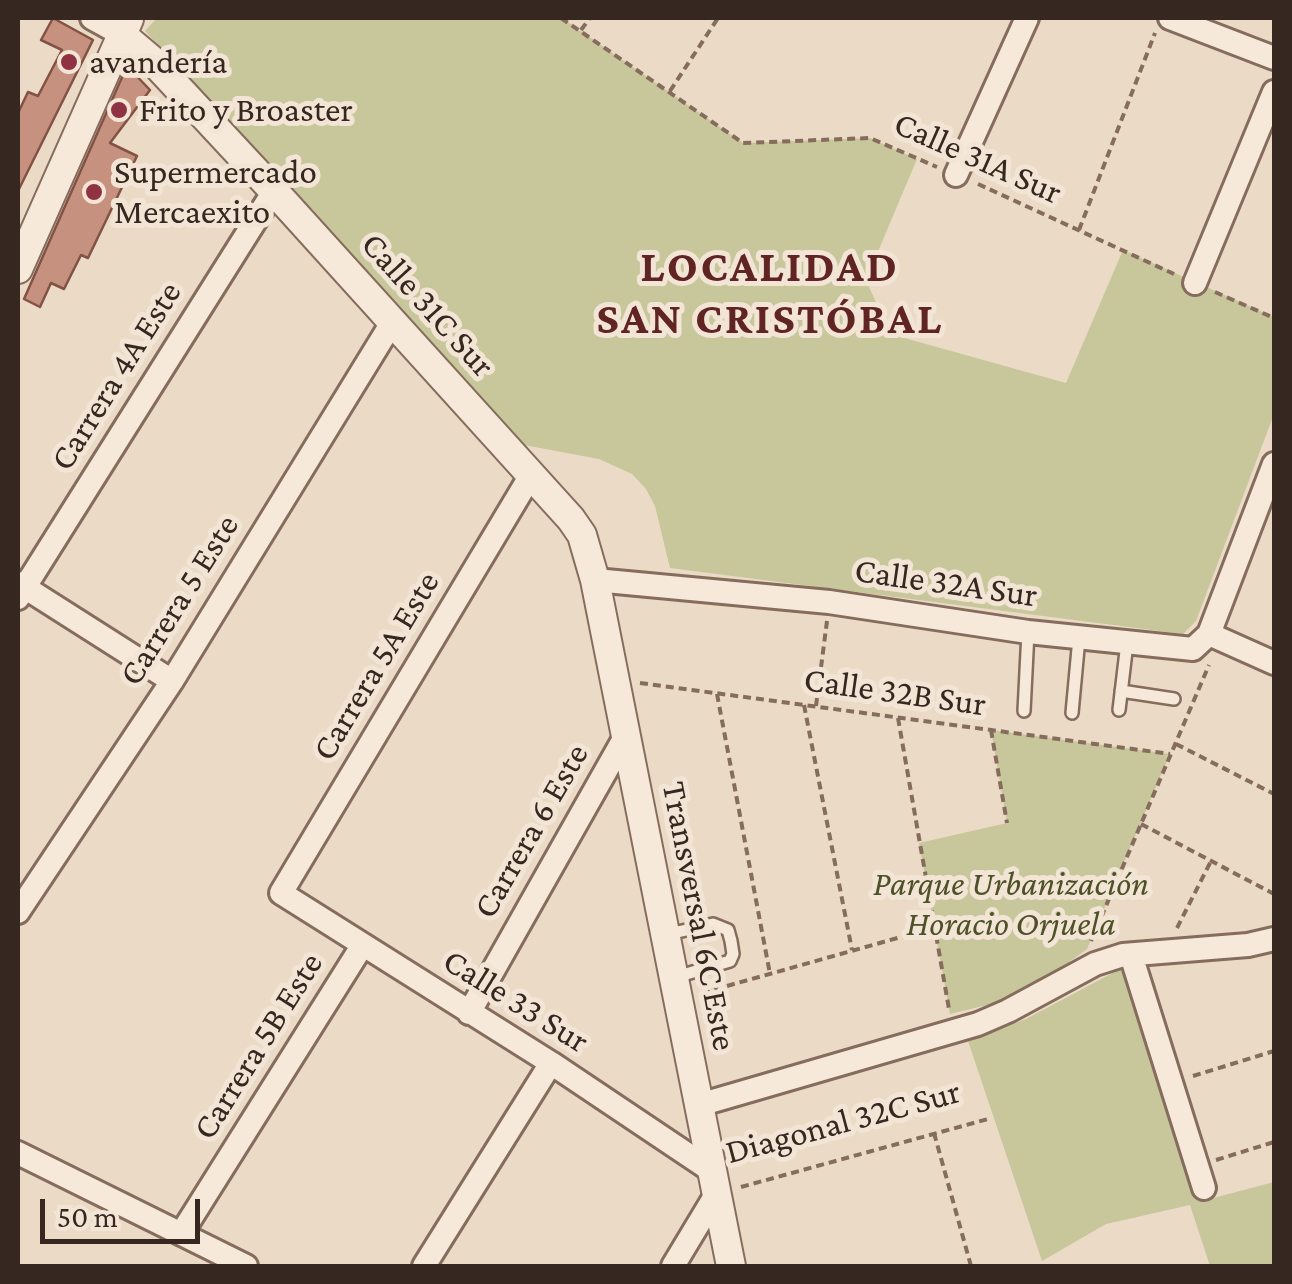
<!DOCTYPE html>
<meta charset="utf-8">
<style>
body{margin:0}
#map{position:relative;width:1292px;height:1284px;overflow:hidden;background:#ebdac6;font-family:"Crimson Pro",serif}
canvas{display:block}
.frame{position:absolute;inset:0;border:20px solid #362720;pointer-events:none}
.scale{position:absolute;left:40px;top:1199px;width:160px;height:45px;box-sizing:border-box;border:5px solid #362720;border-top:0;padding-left:12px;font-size:30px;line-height:35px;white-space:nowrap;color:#362720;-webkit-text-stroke:8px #f3e5d5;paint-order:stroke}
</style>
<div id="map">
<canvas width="1292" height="1284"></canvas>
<div class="frame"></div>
<div class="scale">50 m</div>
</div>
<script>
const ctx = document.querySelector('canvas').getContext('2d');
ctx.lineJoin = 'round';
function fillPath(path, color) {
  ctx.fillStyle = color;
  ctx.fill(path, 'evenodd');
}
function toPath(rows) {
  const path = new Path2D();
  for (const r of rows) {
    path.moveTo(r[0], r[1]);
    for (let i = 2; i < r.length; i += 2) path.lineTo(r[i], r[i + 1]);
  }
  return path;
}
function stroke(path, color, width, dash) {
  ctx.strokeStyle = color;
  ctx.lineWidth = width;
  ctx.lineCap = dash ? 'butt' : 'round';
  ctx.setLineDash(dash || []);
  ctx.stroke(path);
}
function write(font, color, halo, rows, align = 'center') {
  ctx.font = font + ' "Crimson Pro",serif';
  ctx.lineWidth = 10;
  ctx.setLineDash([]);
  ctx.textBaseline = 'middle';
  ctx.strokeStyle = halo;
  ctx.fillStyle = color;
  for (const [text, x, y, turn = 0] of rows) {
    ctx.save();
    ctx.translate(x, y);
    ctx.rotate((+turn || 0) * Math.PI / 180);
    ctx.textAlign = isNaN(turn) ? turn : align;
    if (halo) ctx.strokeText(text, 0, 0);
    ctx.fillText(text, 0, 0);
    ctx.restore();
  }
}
fillPath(toPath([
 [157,18,562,18,743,143,870,138,917,159,866,280,890,334,1066,383,1123,250,1274,317,1274,414,1196,621,1183,634,670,568,655,506,646,489,632,474,599,459,524,445,145,31],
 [991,730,1170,754,1087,949,1050,976,1008,1000,950,1014,919,843,1007,823],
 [1124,967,1202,1201,1274,1182,1274,1266,1210,1266,1190,1205,1106,1224,1042,1261,968,1041,1026,1019]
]), '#c8c69b');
const building = toPath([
 [53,18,93,40,18,191,18,113,28,92,38,96,62,50,41,40,53,18],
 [127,66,150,90,110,143,137,156,88,258,81,255,64,289,51,283,40,307,24,299,127,66]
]);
fillPath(building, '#c6917f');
stroke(building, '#825345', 2.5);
const service = toPath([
 [1121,691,1174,699],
 [1119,710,1127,643],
 [1024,711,1028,632],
 [1072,713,1079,638],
 [664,935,713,924,728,930,731,941,733,954,730,961,676,977]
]);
const minor = toPath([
 [92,18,121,34],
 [1170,18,1274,58],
 [956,175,1027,18],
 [1195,283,1274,92],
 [531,475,281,893,551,1063,712,1171],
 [595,580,829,602,1028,632,1193,649,1209,634,1274,464],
 [18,583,172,681],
 [18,598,274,191],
 [1209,634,1274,663],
 [18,912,172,681,393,321],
 [1131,955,1204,1188],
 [469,1013,625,737],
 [699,1105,978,1024,1008,1011,1095,964,1123,955,1248,945,1274,939],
 [18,1153,246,1266],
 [181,1234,362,946],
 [424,1266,551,1063],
 [673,1266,717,1193]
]);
const tertiary = toPath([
 [121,34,154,62,274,191,571,519,582,535,595,580,731,1266],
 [18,269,129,19]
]);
stroke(service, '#856c5d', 16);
stroke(minor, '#856c5d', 28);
stroke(tertiary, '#856c5d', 32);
stroke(toPath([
 [561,18,743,143,870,138,937,167],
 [581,30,590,18],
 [670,91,718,18],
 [978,184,1174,274],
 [1079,230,1155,33],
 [1215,292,1274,318],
 [640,683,1170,754],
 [717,694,770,974],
 [804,705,852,950],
 [816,706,827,621],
 [898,718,949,1009],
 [991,730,1007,823],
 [1176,744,1274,794],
 [1141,824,1274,894],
 [1177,928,1211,861],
 [1091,941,1209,665],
 [702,993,933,928],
 [1193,1076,1274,1051],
 [934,1133,971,1266],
 [1216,1160,1274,1142],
 [741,1187,988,1119]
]), '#856c5d', 4, [8, 5]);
stroke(service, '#f6e9d9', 11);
stroke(minor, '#f6e9d9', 22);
stroke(tertiary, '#f6e9d9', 28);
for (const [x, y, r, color] of [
 [69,62,10,"#8f3242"],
 [119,110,10,"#8f3242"],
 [94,192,10,"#8f3242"]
]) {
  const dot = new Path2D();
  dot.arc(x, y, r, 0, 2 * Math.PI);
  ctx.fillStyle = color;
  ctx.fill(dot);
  stroke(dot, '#f3e5d5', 4);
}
write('35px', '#362720', '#f3e5d5', [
 ["avandería",89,62],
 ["Frito y Broaster",139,110],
 ["Supermercado",114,172],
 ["Mercaexito",114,212]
], 'left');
write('35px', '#362720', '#f3e5d5', [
 ["Calle 31A Sur",978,158,24],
 ["Calle 31C Sur",428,305,48],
 ["Carrera 4A Este",116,376,-58],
 ["Calle 32A Sur",946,583,8],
 ["Carrera 5 Este",179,600,-58],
 ["Carrera 5A Este",376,666,-59],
 ["Calle 32B Sur",895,692,8],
 ["Carrera 6 Este",531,831,-60],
 ["Transversal 6C Este",699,916,79],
 ["Calle 33 Sur",516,1001,32],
 ["Carrera 5B Este",258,1046,-58],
 ["Diagonal 32C Sur",843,1122,-15]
]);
write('italic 35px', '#4e5128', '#f3e5d5', [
 ["Parque Urbanización",1011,884],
 ["Horacio Orjuela",1011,924]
]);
ctx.letterSpacing = '2.5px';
write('bold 45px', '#602523', '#f3e5d5', [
 ["LOCALIDAD",770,267],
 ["SAN CRISTÓBAL",770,319]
]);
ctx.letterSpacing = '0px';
</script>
